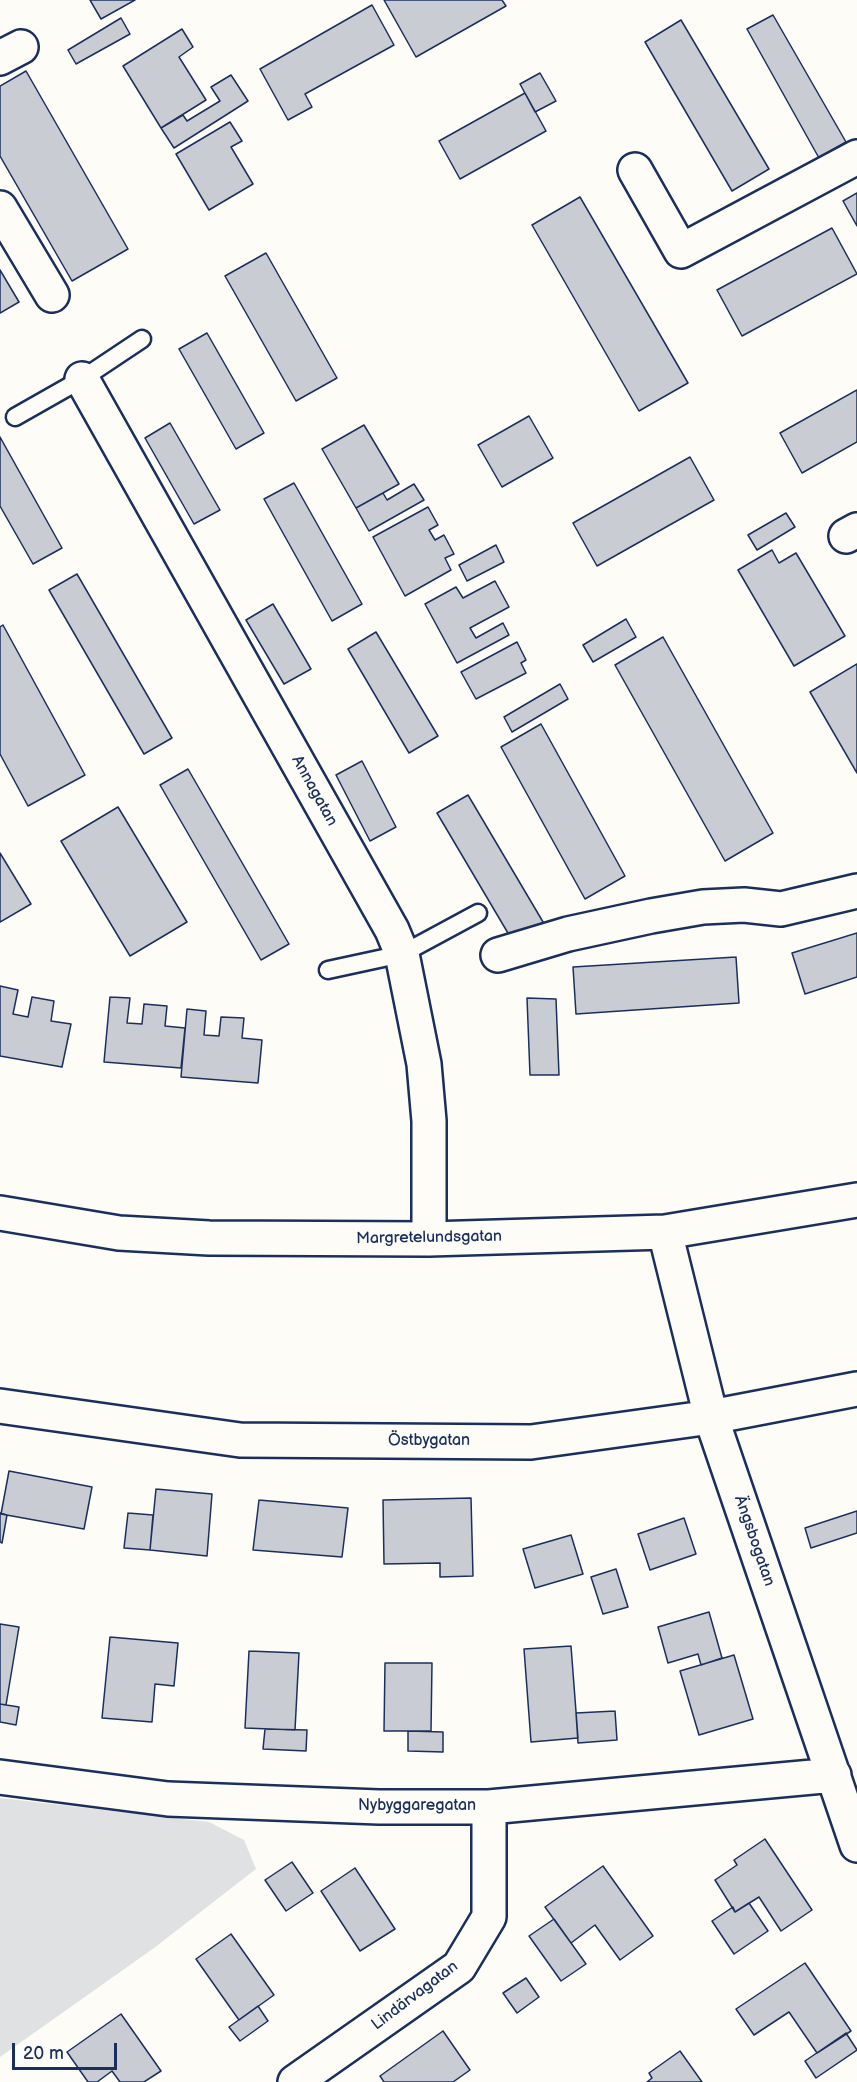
<!DOCTYPE html>
<meta charset="utf-8">
<style>
body{margin:0}
#map{position:relative;width:857px;height:2082px;overflow:hidden;background:#fdfcf7;font-family:"Balsamiq Sans",sans-serif}
canvas{display:block}
.scale{position:absolute;left:12px;top:2043px;width:105px;height:27px;box-sizing:border-box;border:3px solid #1b2f5e;border-top:0;padding-left:8px;font-size:18px;line-height:21px;white-space:nowrap;color:#1b2f5e;-webkit-text-stroke:4px #fdfcf7;paint-order:stroke}
</style>
<div id="map">
<canvas width="857" height="2082"></canvas>
<div class="scale">20 m</div>
</div>
<script>
const ctx = document.querySelector('canvas').getContext('2d');
ctx.lineJoin = 'round';
function fillPath(path, color) {
  ctx.fillStyle = color;
  ctx.fill(path, 'evenodd');
}
function toPath(rows) {
  const path = new Path2D();
  for (const r of rows) {
    path.moveTo(r[0], r[1]);
    for (let i = 2; i < r.length; i += 2) path.lineTo(r[i], r[i + 1]);
  }
  return path;
}
function stroke(path, color, width, dash) {
  ctx.strokeStyle = color;
  ctx.lineWidth = width;
  ctx.lineCap = dash ? 'butt' : 'round';
  ctx.setLineDash(dash || []);
  ctx.stroke(path);
}
function write(font, color, halo, rows, align = 'center') {
  ctx.font = font + ' "Balsamiq Sans",sans-serif';
  ctx.lineWidth = 5;
  ctx.setLineDash([]);
  ctx.textBaseline = 'middle';
  ctx.strokeStyle = halo;
  ctx.fillStyle = color;
  for (const [text, x, y, turn = 0] of rows) {
    ctx.save();
    ctx.translate(x, y);
    ctx.rotate((+turn || 0) * Math.PI / 180);
    ctx.textAlign = isNaN(turn) ? turn : align;
    if (halo) ctx.strokeText(text, 0, 0);
    ctx.fillText(text, 0, 0);
    ctx.restore();
  }
}
fillPath(toPath([
 [0,1798,209,1822,244,1840,256,1869,154,1948,0,2057]
]), '#e0e1e3');
const building = toPath([
 [90,0,135,0,101,19,90,0],
 [384,0,502,0,506,6,416,57,384,0],
 [372,5,394,45,305,94,312,107,288,120,260,69,372,5],
 [773,15,846,142,819,158,747,29,773,15],
 [121,18,130,34,76,64,68,50,121,18],
 [681,20,769,169,732,191,645,42,681,20],
 [182,29,193,47,179,57,206,100,161,128,123,66,182,29],
 [26,71,128,249,72,281,0,156,0,86,26,71],
 [540,73,556,101,535,112,520,84,540,73],
 [231,75,248,101,174,148,161,128,183,115,187,121,220,101,211,87,231,75],
 [525,93,546,131,460,179,439,141,525,93],
 [230,122,242,141,231,147,253,184,209,210,176,154,230,122],
 [857,193,857,226,843,201,857,193],
 [580,197,688,383,639,411,532,225,580,197],
 [832,228,857,274,742,336,717,290,832,228],
 [266,253,337,378,296,401,225,276,266,253],
 [0,270,19,302,0,313,0,270],
 [207,333,264,433,236,449,179,349,207,333],
 [857,390,857,442,802,473,780,433,857,390],
 [529,416,553,458,502,487,478,445,529,416],
 [170,423,220,510,194,524,145,438,170,423],
 [364,425,399,484,356,508,322,449,364,425],
 [0,437,62,548,33,564,0,506,0,437],
 [690,457,714,500,597,566,573,523,690,457],
 [294,483,362,604,332,621,264,499,294,483],
 [414,484,424,500,369,531,356,508,383,493,387,500,414,484],
 [428,507,438,525,429,530,435,540,444,535,454,554,445,558,451,570,405,596,373,537,428,507],
 [786,513,795,527,757,550,748,535,786,513],
 [496,545,504,562,467,581,459,565,496,545],
 [772,550,779,563,796,553,845,636,794,666,738,570,772,550],
 [77,574,172,738,144,754,49,590,77,574],
 [495,581,509,607,470,628,476,638,503,623,509,635,457,663,425,604,456,587,463,598,495,581],
 [273,604,311,669,284,684,246,620,273,604],
 [626,619,636,637,593,662,583,645,626,619],
 [3,625,85,775,28,806,0,754,0,627,3,625],
 [376,632,438,736,409,753,348,649,376,632],
 [663,637,773,833,725,861,615,665,663,637],
 [517,642,526,660,521,663,526,673,476,699,461,672,517,642],
 [857,664,857,773,810,692,857,664],
 [560,684,568,699,512,732,504,717,560,684],
 [541,724,625,876,585,899,501,747,541,724],
 [362,761,396,827,370,841,336,775,362,761],
 [188,769,289,944,261,960,160,785,188,769],
 [468,795,546,927,515,945,437,813,468,795],
 [118,807,187,922,130,956,61,841,118,807],
 [0,853,31,904,0,922,0,853],
 [857,933,857,977,805,994,792,953,857,933],
 [736,957,739,1003,576,1014,573,967,736,957],
 [0,986,18,990,13,1014,28,1017,32,997,54,1001,51,1021,71,1024,62,1067,0,1056,0,986],
 [110,997,130,998,127,1023,142,1024,144,1004,167,1006,165,1026,185,1028,181,1068,104,1062,110,997],
 [527,998,556,999,559,1075,530,1075,527,998],
 [187,1009,206,1011,204,1035,219,1036,221,1017,244,1018,242,1038,262,1040,258,1083,181,1077,187,1009],
 [9,1471,92,1487,84,1529,1,1514,9,1471],
 [156,1489,212,1494,207,1556,150,1550,156,1489],
 [471,1498,473,1576,440,1577,440,1563,384,1564,383,1500,471,1498],
 [259,1500,348,1508,342,1557,253,1550,259,1500],
 [857,1511,857,1533,811,1548,805,1528,857,1511],
 [0,1513,7,1515,2,1543,0,1542,0,1513],
 [128,1513,153,1515,150,1550,124,1548,128,1513],
 [684,1518,696,1554,650,1570,638,1534,684,1518],
 [571,1535,583,1574,535,1588,523,1549,571,1535],
 [616,1569,628,1607,603,1614,591,1577,616,1569],
 [709,1612,722,1658,701,1665,698,1654,668,1663,658,1627,709,1612],
 [0,1624,19,1627,6,1705,0,1704,0,1624],
 [110,1637,178,1643,174,1686,155,1684,152,1722,102,1718,110,1637],
 [571,1646,578,1738,531,1742,524,1649,571,1646],
 [249,1651,299,1653,295,1730,245,1728,249,1651],
 [734,1655,753,1719,699,1735,680,1671,734,1655],
 [385,1663,432,1663,431,1731,384,1731,385,1663],
 [0,1704,19,1707,16,1725,0,1722,0,1704],
 [615,1711,617,1740,578,1743,576,1713,615,1711],
 [265,1729,307,1730,306,1751,263,1749,265,1729],
 [408,1731,443,1732,443,1752,408,1751,408,1731],
 [765,1839,812,1910,781,1931,759,1897,735,1912,715,1880,737,1865,734,1860,765,1839],
 [292,1862,313,1893,286,1911,265,1880,292,1862],
 [603,1866,653,1936,620,1960,595,1925,571,1943,545,1907,603,1866],
 [355,1868,395,1929,360,1951,321,1891,355,1868],
 [749,1903,768,1931,734,1954,712,1921,733,1907,735,1912,749,1903],
 [554,1919,586,1964,561,1981,529,1936,554,1919],
 [231,1934,274,1995,239,2020,196,1959,231,1934],
 [805,1963,851,2031,817,2053,789,2012,754,2035,736,2009,805,1963],
 [526,1978,539,1997,517,2013,503,1993,526,1978],
 [258,2006,268,2021,240,2041,229,2027,258,2006],
 [121,2014,161,2071,144,2082,120,2082,112,2071,97,2082,88,2082,67,2052,121,2014],
 [443,2031,470,2070,453,2082,384,2082,380,2076,443,2031],
 [846,2033,857,2050,816,2078,805,2061,846,2033],
 [680,2051,702,2082,647,2082,652,2078,649,2073,680,2051]
]);
fillPath(building, '#c9ccd3');
stroke(building, '#1b2f5e', 1.5);
const lane = toPath([
 [15,417,82,379,142,339],
 [328,970,402,954,478,913]
]);
const street = toPath([
 [0,58,21,47],
 [635,170,681,251,857,157],
 [0,208,52,295],
 [82,379,392,930,402,954,424,1064,429,1121,429,1239],
 [846,536,857,530],
 [498,955,568,934,651,916,703,907,744,905,781,909,857,891],
 [0,1213,119,1233,209,1238,429,1239,665,1232,857,1200],
 [665,1232,711,1417,857,1845],
 [0,1406,240,1440,531,1442,711,1417,857,1389],
 [0,1777,168,1799,379,1807,489,1807,834,1775],
 [295,2082,459,1967,489,1917,489,1807]
]);
stroke(lane, '#1b2f5e', 21);
stroke(street, '#1b2f5e', 38);
stroke(lane, '#fdfcf7', 16);
stroke(street, '#fdfcf7', 33);
write('16px', '#1b2f5e', '#fdfcf7', [
 ["Annagatan",314,791,61],
 ["Margretelundsgatan",429,1238,-1],
 ["Östbygatan",429,1441],
 ["Ängsbogatan",754,1541,71],
 ["Nybyggaregatan",417,1806],
 ["Lindärvagatan",415,1996,-37]
]);
</script>
